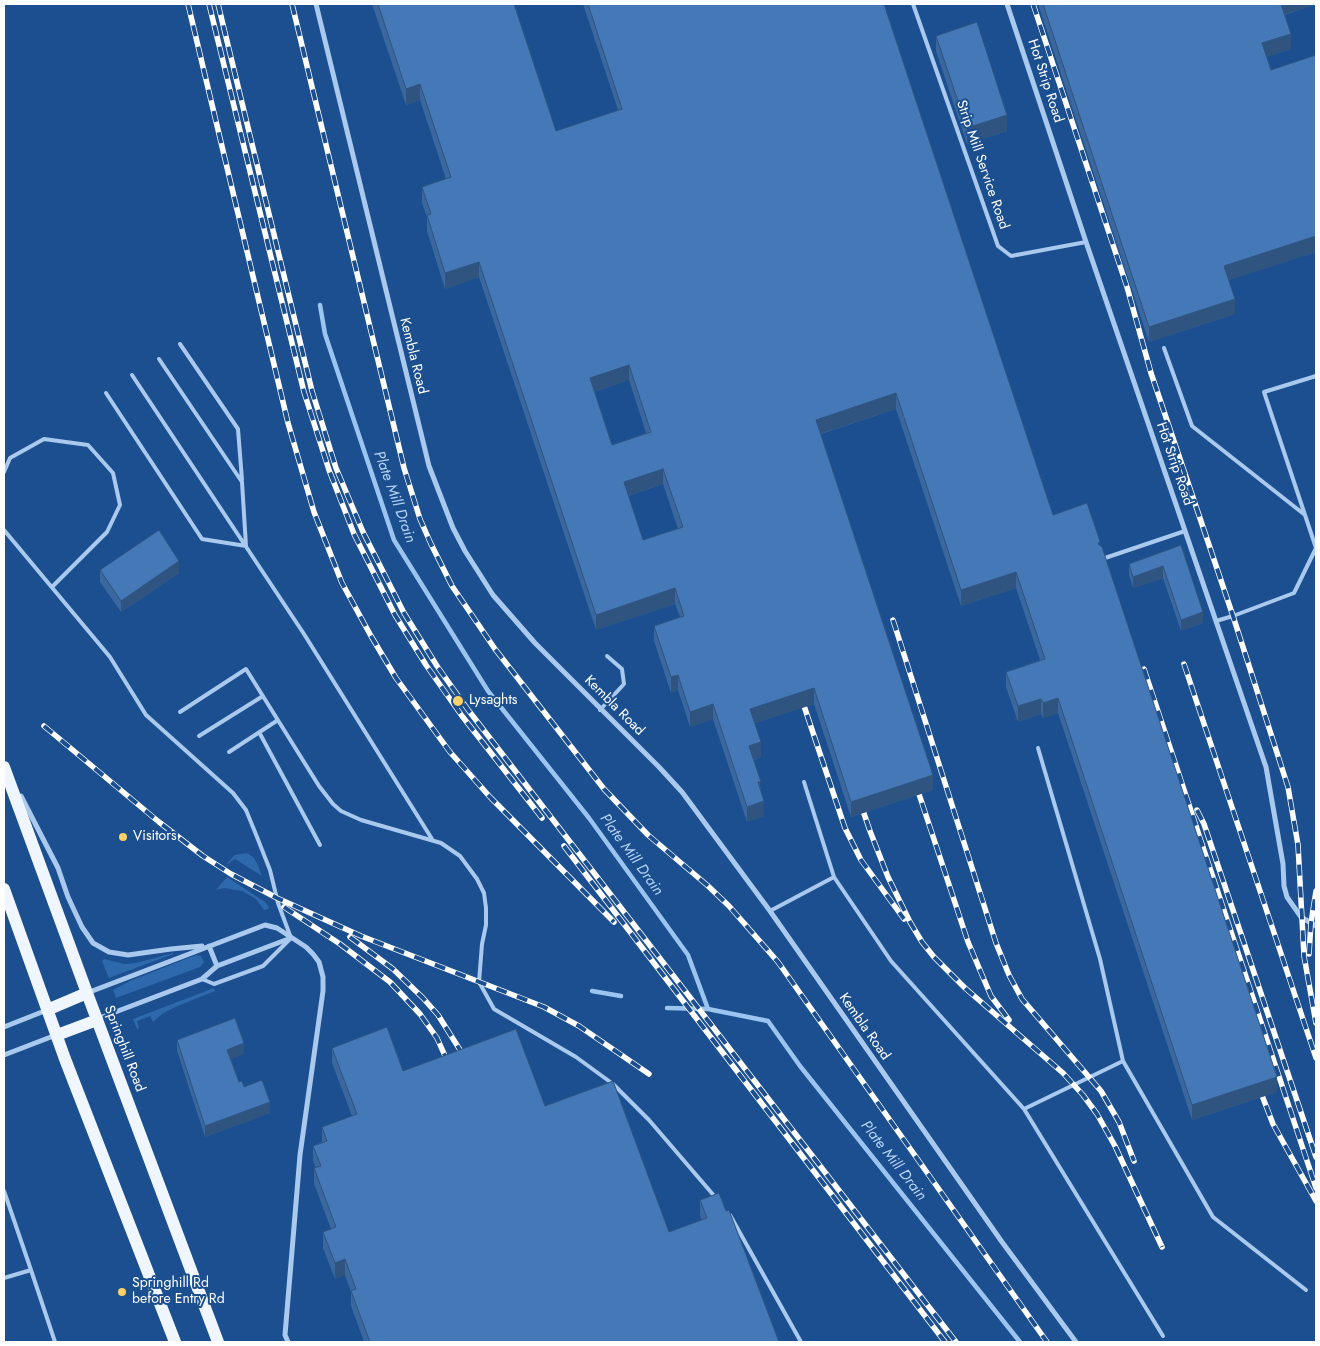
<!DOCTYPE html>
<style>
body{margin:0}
#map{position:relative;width:1320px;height:1346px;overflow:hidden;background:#1b4f8f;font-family:Jost,sans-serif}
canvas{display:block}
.frame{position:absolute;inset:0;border:5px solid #fff;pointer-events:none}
</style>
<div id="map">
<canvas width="1320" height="1346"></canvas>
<div class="frame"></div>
</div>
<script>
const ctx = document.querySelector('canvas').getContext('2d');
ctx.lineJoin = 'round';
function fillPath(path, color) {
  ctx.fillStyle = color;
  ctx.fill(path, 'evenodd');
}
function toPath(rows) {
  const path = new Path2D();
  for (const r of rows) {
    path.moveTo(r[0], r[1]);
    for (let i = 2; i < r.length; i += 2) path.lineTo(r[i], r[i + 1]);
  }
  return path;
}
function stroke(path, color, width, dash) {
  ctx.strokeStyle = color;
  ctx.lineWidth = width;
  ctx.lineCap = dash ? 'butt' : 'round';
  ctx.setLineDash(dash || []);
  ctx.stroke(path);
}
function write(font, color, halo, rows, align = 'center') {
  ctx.font = font + ' Jost,sans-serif';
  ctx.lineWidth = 4;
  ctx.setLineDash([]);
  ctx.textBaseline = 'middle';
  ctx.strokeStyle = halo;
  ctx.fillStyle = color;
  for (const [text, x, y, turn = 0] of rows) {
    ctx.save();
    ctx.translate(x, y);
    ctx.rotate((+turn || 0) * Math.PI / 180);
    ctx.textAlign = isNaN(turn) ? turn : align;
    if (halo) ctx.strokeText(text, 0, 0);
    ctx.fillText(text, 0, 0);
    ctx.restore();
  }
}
fillPath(toPath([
 [247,853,253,857,257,863,262,876,235,859,228,864,227,863,235,855],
 [227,877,265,902,269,907,268,909,264,910,256,899,242,891,224,888,216,890],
 [173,953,173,954,109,978,102,961,104,959,125,964,136,963],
 [196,955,201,956,204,962,200,967,116,998,113,990,130,981],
 [214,988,215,991,175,1007,162,1014,153,1022,150,1016,137,1021,139,1028,137,1029,133,1019]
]), '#2e69ad');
stroke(toPath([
 [320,305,325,334,394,540,488,691,589,818,688,955,708,1009,768,1021,800,1066,1020,1342],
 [592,991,621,996],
 [667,1008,708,1009]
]), '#9cc4f0', 4.5);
stroke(toPath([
 [913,4,998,246,1011,256,1086,242],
 [180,344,238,429,242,480],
 [1164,348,1192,426,1305,515],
 [132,375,304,634,432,839],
 [106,393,202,539,246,546,242,482,159,359],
 [4,472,10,458,44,439,88,445,113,473,120,505,107,532,52,587],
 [4,530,110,657,146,715,233,793,246,810,255,832,270,870,278,903,291,938,263,966,214,984,202,979],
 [1102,559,1185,531],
 [1216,621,1233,616,1294,593,1316,548,1264,392,1316,376],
 [600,710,624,684,622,669,607,656],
 [180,712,246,669,319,786,333,804,341,811,361,820,441,843,460,856,477,879,484,893,486,908,486,925,482,944,479,982,494,1009,576,1057,613,1084,649,1120,716,1198],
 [259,732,320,845],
 [199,736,263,696],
 [229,752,278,720],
 [834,877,891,961,1024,1109,1163,1336],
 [770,911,834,877,804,782],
 [1123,1061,1213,1217,1306,1290],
 [1024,1109,1123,1061,1100,959,1038,748],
 [4,1191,31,1270,4,1278],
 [730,1215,801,1342],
 [31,1270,55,1342]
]), '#a9c9ee', 4);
stroke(toPath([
 [316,4,429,466,453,528,465,551,493,595,535,643,659,767,682,792,770,911,1002,1242,1076,1342],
 [1007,4,1086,242,1266,767,1283,864,1284,886,1287,897,1301,917,1316,926],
 [21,796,58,868,68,897,82,927,93,943,109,952,128,955,171,949,202,946],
 [209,946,217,966],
 [87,993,265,925,277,928,306,947,313,954,319,962,323,977,323,991,300,1155,285,1335,288,1342],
 [97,1019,202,979,217,966,291,938],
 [4,1027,47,1010],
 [4,1055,56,1035]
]), '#a9c9ee', 5);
stroke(toPath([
 [4,767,87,993,218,1342],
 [4,889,65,1059,175,1342],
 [47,1010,87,993],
 [57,1035,97,1020]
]), '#f0f6ff', 12);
const rail = toPath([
 [188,4,288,423,314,512,342,583,371,636,396,678,450,752,490,797,614,922],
 [209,4,304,392,329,470,354,534,395,615,426,665,462,716,542,818],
 [218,4,312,391,336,468,363,532,404,613,437,666,469,711,956,1342],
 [292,4,404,468,420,519,431,544,452,586,495,649,604,789,648,835,707,885,729,906,778,962,1047,1342],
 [1033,4,1127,287,1151,373,1233,616,1288,787,1298,845,1304,956,1316,1023],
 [893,620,996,943,1009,975,1022,999,1101,1091,1119,1122,1134,1161],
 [1184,664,1316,1058],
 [1144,669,1316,1188],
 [800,694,845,828,861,860,904,919],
 [44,726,159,822,203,856,231,874,277,898,361,936,544,1007,579,1026,649,1074],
 [915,782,968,942,991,996,1009,1020],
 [859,799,870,831,888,877,910,922,922,942,934,957,965,988,1063,1073,1083,1095,1097,1114,1115,1146,1162,1247],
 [1197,810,1204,824,1316,1157],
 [564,846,945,1342],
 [284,907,340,944,390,982,420,1014,437,1038,450,1067],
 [350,937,393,969,423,998,438,1015,467,1061],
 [1309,954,1311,923,1316,891],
 [1258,1085,1273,1124,1316,1201]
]);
stroke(rail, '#fff', 5.5);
stroke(rail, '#1b4f8f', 4, [11]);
fillPath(toPath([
 [372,4,514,4,556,131,618,110,583,4,884,4,1053,515,1100,545,1277,1092,1192,1120,1058,713,1043,718,1041,714,1018,722,1006,687,1006,672,1040,660,1016,588,961,606,896,409,821,434,933,790,851,817,814,704,755,723,761,757,754,760,761,790,764,816,747,822,713,719,690,727,678,690,671,693,654,641,654,626,680,617,675,604,596,630,479,277,445,289,427,231,427,217,422,203,422,187,446,179,420,100,406,105],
 [629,380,646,433,612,445,594,392],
 [663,484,678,529,643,540,628,496],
 [1038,4,1316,4,1285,15,1291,49,1267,57,1271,70,1316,55,1316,252,1229,280,1235,314,1149,342],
 [936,36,1007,131,967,144,936,51],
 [1181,545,1203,623,1181,631,1163,578,1133,588,1129,575,1129,564],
 [100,570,179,573,121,612,100,582],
 [177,1040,244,1054,231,1059,239,1082,270,1113,205,1137,177,1051],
 [332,1048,403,1071,545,1106,669,1232,702,1220,700,1216,700,1200,726,1211,779,1342,364,1342,351,1306,351,1292,345,1275,335,1279,323,1248,323,1232,331,1229,314,1184,314,1168,316,1168,313,1161,313,1146,322,1142,322,1127,352,1116,332,1063]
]), '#3a679d');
fillPath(toPath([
 [1280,4,1316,4,1280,16],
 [1291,34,1291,49,1262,59,1262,43],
 [420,84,420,100,406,105,406,89],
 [1007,115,1007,131,967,144,967,128],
 [1316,236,1316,252,1224,282,1224,266],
 [479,262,479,277,445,289,445,273],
 [1235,299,1235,314,1149,342,1149,327],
 [629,365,629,380,590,393,590,378],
 [896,393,896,409,816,435,816,420],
 [663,469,663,484,624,497,624,482],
 [179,561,179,573,121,612,121,601],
 [1163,566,1163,578,1133,588,1133,577],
 [1016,572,1016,588,961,606,961,590],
 [675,588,675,604,596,630,596,615],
 [1203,612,1203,623,1181,631,1181,620],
 [678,675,678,690,671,693,671,677],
 [814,688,814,704,750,725,750,709],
 [1058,698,1058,713,1043,718,1043,703],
 [1041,699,1041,714,1018,722,1018,706],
 [713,704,713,719,690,727,690,712],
 [761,742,761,757,749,761,749,746],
 [933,775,933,790,851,817,851,802],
 [764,801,764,816,747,822,747,807],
 [244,1043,244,1054,227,1061,227,1050],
 [1277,1077,1277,1092,1192,1120,1192,1105],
 [270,1102,270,1113,205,1137,205,1126],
 [345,1259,345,1275,335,1279,335,1263]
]), '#305480');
const building = toPath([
 [378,4,514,4,556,131,622,109,588,4,884,4,1053,515,1087,503,1100,541,1098,544,1102,547,1277,1077,1192,1105,1058,698,1043,703,1041,699,1018,706,1006,672,1045,659,1016,572,961,590,896,393,816,420,933,775,851,802,814,688,750,709,761,742,749,746,761,782,758,782,764,801,747,807,713,704,690,712,678,675,671,677,654,626,684,616,675,588,596,615,479,262,445,273,427,215,431,214,422,187,451,177,420,84,406,89,378,4],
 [629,365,651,432,612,445,590,378,629,365],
 [663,469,683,527,643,540,624,482,663,469],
 [1043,4,1281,4,1291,34,1262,43,1271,70,1316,55,1316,236,1224,266,1235,299,1149,327,1043,4],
 [977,22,1007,115,967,128,936,36,977,22],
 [159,530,179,561,121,601,100,570,159,530],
 [1181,545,1203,612,1181,620,1163,566,1133,577,1129,564,1181,545],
 [235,1018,244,1043,227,1050,239,1082,242,1081,244,1087,262,1080,270,1102,205,1126,177,1040,235,1018],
 [387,1027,403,1071,516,1029,545,1106,613,1081,669,1232,707,1218,700,1200,719,1193,726,1211,729,1210,779,1342,370,1342,351,1291,356,1289,345,1259,335,1263,323,1232,336,1227,314,1168,321,1166,313,1146,327,1141,322,1127,357,1114,332,1048,387,1027]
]);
fillPath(building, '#4478b7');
stroke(building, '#305480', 1);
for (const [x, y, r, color] of [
 [458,701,6,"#ffd166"],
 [123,837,5,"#ffd166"],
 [122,1292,5,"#ffd166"]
]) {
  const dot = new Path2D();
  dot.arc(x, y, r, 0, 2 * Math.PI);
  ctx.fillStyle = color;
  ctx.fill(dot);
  stroke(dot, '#1b4f8f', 2);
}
write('14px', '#fff', '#1b4f8f', [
 ["Hot Strip Road",1045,81,72],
 ["Strip Mill Service Road",982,165,71],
 ["Kembla Road",413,356,76],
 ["Hot Strip Road",1174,464,71],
 ["Kembla Road",614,706,45],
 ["Kembla Road",864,1027,55],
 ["Springhill Road",124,1049,69]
]);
write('14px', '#fff', '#1b4f8f', [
 ["Lysaghts",469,701],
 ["Visitors",133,837],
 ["Springhill Rd",132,1284],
 ["before Entry Rd",132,1300]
], 'left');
write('italic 15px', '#b5d3f5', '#1b4f8f', [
 ["Plate Mill Drain",394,497,70],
 ["Plate Mill Drain",631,855,54],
 ["Plate Mill Drain",893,1161,52]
]);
</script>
